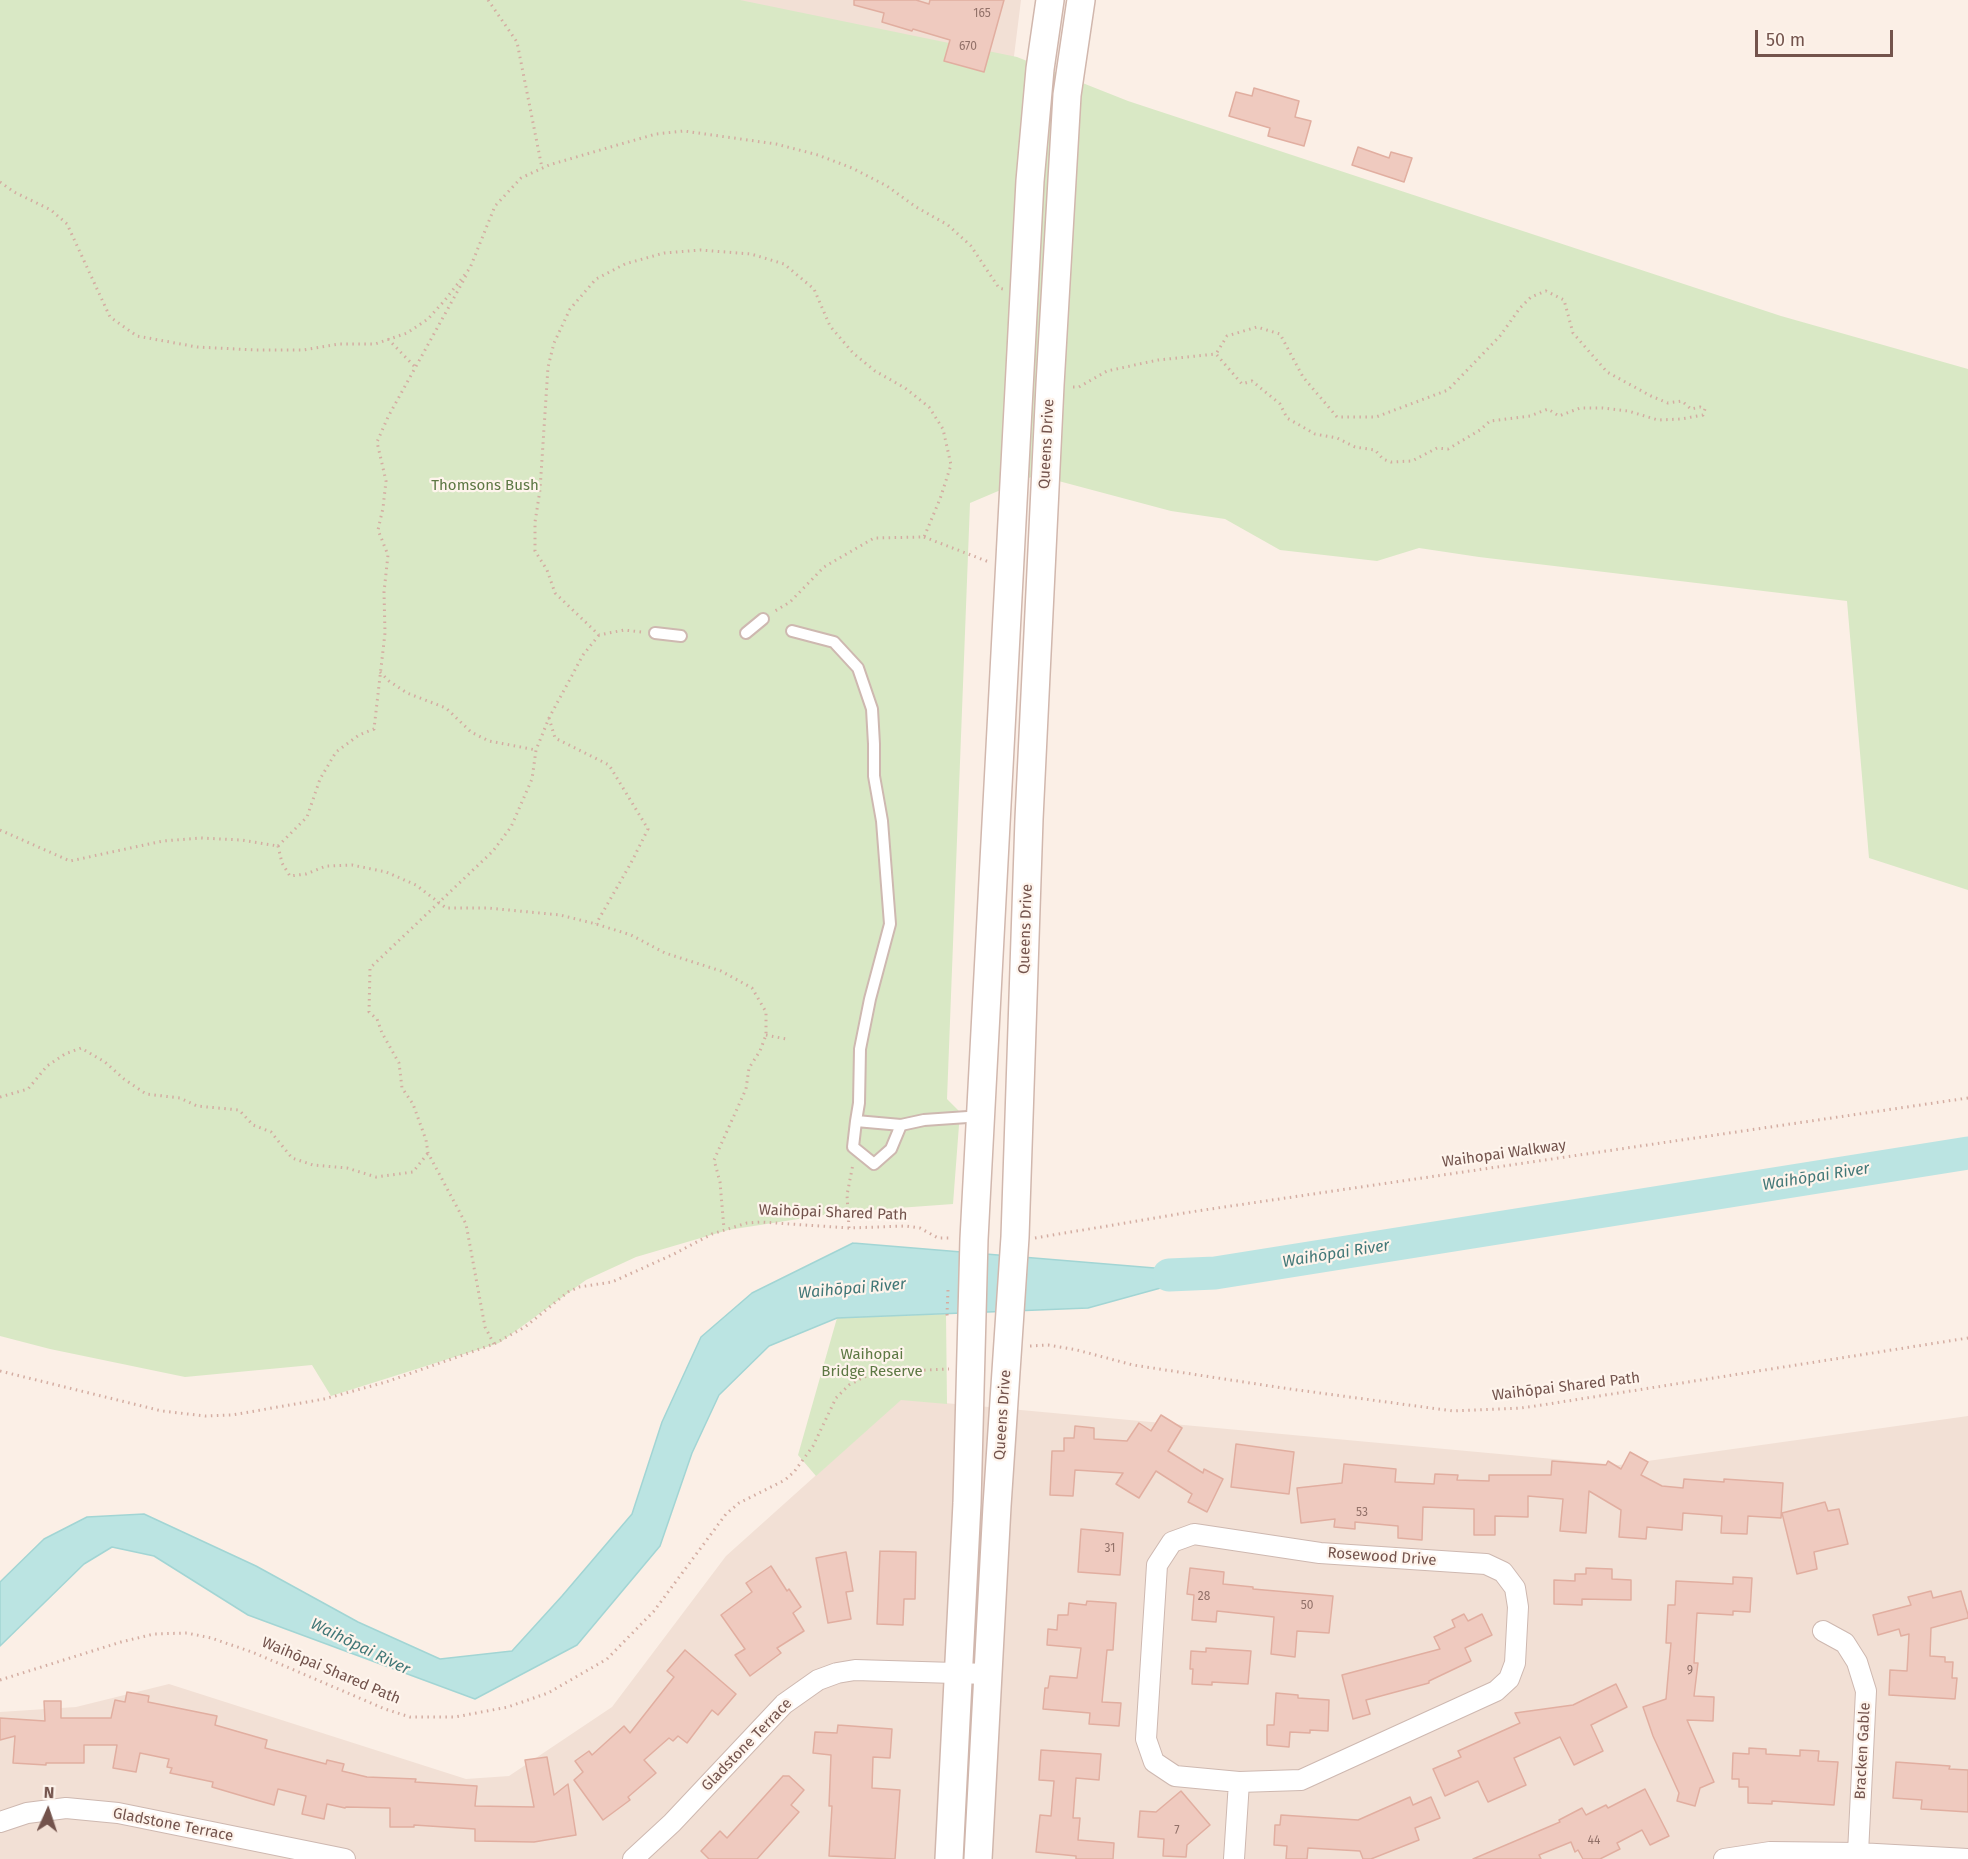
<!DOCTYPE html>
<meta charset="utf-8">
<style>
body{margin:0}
#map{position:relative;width:1968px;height:1859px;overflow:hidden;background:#fbefe6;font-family:"Fira Sans",sans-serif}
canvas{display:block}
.north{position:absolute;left:18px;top:1781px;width:60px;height:60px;-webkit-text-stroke:4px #fef4ec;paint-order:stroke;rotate:3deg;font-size:16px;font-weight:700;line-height:24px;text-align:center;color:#73534c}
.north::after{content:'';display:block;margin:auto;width:21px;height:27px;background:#73534c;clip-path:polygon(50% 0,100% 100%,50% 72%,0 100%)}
.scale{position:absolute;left:1755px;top:30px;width:138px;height:27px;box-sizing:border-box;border:3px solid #73534c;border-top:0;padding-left:8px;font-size:18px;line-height:21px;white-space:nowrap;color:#73534c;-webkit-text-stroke:4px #fef4ec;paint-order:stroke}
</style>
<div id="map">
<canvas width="1968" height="1859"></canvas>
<div class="north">N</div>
<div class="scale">50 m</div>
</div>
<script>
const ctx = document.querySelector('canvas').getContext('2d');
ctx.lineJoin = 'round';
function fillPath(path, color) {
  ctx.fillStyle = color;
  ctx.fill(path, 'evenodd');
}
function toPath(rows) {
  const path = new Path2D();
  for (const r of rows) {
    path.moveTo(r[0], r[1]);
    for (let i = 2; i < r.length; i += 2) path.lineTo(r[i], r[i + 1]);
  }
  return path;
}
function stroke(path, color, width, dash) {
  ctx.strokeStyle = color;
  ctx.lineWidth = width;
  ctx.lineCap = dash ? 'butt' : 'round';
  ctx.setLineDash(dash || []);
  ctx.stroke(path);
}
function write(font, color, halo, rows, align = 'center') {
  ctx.font = font + ' "Fira Sans",sans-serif';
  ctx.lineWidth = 4.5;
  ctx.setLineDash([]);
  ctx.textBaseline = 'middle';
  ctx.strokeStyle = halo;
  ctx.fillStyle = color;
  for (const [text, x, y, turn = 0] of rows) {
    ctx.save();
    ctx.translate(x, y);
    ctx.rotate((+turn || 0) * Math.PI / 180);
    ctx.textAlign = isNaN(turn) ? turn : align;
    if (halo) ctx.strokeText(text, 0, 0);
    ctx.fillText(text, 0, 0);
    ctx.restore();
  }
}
fillPath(toPath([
 [655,0,1021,0,1011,80],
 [901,1399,1619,1465,1968,1416,1968,1859,0,1859,0,1712,76,1707,169,1684,466,1779,509,1776,612,1707,726,1556]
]), '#f2e0d5');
fillPath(toPath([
 [0,0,740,0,1017,57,1128,101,1781,316,1968,369,1968,890,1869,858,1847,601,1479,557,1419,548,1377,561,1280,550,1225,519,1171,511,1036,475,970,503,947,1099,960,1112,953,1204,843,1212,728,1230,636,1257,586,1280,499,1343,331,1396,312,1365,185,1377,50,1349,0,1336],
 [946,1314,947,1404,901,1400,816,1476,798,1455,837,1318]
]), '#d9e8c5');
const water = toPath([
 [853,1243,1215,1273,1088,1308,837,1318,769,1346,719,1395,692,1453,660,1546,577,1645,475,1699,248,1615,154,1556,112,1547,84,1564,0,1646,0,1582,44,1539,87,1517,144,1514,256,1566,358,1622,440,1659,512,1651,562,1596,632,1514,662,1422,701,1337,752,1293,853,1243]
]);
fillPath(water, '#bbe4e2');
stroke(water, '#a2d5d4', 1.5);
stroke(toPath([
 [1169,1275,1215,1273,1968,1153]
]), '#bbe4e2', 33);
const building = toPath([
 [854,0,916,0,929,4,930,0,1004,0,984,72,944,61,950,40,913,29,912,31,882,22,884,13,854,5,854,0],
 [1254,88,1299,101,1295,117,1311,121,1304,146,1268,136,1270,128,1229,116,1236,92,1252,96,1254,88],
 [1358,147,1389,158,1391,152,1412,158,1404,182,1352,165,1358,147],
 [1161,1415,1182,1428,1168,1451,1203,1473,1204,1469,1223,1479,1207,1512,1188,1502,1192,1494,1156,1471,1139,1498,1116,1484,1123,1473,1075,1470,1073,1496,1050,1495,1052,1451,1064,1451,1064,1438,1074,1438,1075,1426,1094,1428,1094,1439,1127,1441,1139,1423,1151,1431,1161,1415],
 [1236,1444,1294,1452,1289,1494,1231,1487,1236,1444],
 [1630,1452,1648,1462,1641,1475,1662,1486,1683,1488,1684,1479,1724,1482,1724,1479,1783,1483,1781,1518,1748,1516,1747,1534,1721,1533,1722,1516,1683,1513,1682,1530,1647,1527,1646,1539,1619,1537,1621,1510,1589,1491,1586,1533,1560,1531,1563,1499,1528,1496,1528,1517,1495,1516,1495,1535,1474,1535,1474,1509,1423,1507,1422,1540,1398,1538,1398,1526,1355,1522,1355,1529,1334,1527,1335,1519,1301,1523,1297,1488,1342,1483,1344,1464,1396,1469,1395,1482,1434,1484,1435,1474,1458,1475,1457,1480,1489,1481,1489,1475,1551,1475,1552,1461,1606,1465,1608,1461,1621,1469,1630,1452],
 [1825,1502,1828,1511,1839,1509,1848,1544,1814,1552,1817,1569,1797,1574,1782,1513,1825,1502],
 [1081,1529,1123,1533,1120,1575,1078,1572,1081,1529],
 [880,1551,916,1552,915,1599,904,1599,903,1625,877,1624,880,1551],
 [846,1552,853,1591,846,1592,851,1619,828,1623,816,1558,846,1552],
 [771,1566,787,1591,789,1589,801,1607,793,1613,804,1631,777,1648,781,1653,750,1676,735,1655,745,1649,721,1615,752,1592,746,1583,771,1566],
 [1190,1568,1224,1572,1223,1584,1253,1587,1253,1589,1333,1596,1329,1633,1297,1631,1295,1657,1271,1654,1274,1617,1217,1611,1216,1622,1192,1620,1194,1595,1187,1594,1190,1568],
 [1586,1568,1612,1569,1612,1579,1631,1580,1631,1600,1582,1599,1582,1605,1554,1604,1554,1580,1575,1581,1575,1574,1586,1574,1586,1568],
 [1733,1577,1752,1578,1750,1612,1733,1611,1733,1615,1697,1613,1694,1663,1698,1663,1694,1696,1714,1697,1713,1721,1687,1720,1714,1782,1700,1788,1695,1806,1677,1801,1679,1793,1653,1736,1643,1707,1666,1699,1671,1643,1666,1643,1668,1605,1675,1605,1676,1581,1733,1584,1733,1577],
 [1931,1591,1933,1598,1961,1591,1968,1615,1968,1618,1931,1628,1930,1656,1945,1657,1945,1662,1953,1662,1952,1678,1957,1678,1955,1699,1889,1695,1890,1670,1907,1671,1909,1634,1901,1636,1899,1629,1878,1635,1873,1615,1911,1605,1908,1597,1931,1591],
 [1087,1601,1116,1603,1113,1650,1107,1650,1102,1702,1121,1703,1119,1726,1089,1724,1090,1713,1043,1709,1045,1688,1048,1688,1050,1676,1077,1678,1081,1648,1047,1645,1048,1629,1057,1630,1058,1615,1068,1615,1069,1603,1086,1605,1087,1601],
 [1464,1614,1468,1621,1482,1614,1492,1635,1465,1648,1471,1661,1429,1681,1429,1683,1366,1700,1370,1714,1353,1719,1342,1675,1440,1649,1434,1637,1455,1627,1452,1620,1464,1614],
 [1206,1648,1251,1651,1248,1684,1212,1682,1212,1685,1192,1684,1193,1669,1190,1669,1191,1651,1206,1652,1206,1648],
 [685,1650,736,1694,718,1715,712,1710,687,1743,678,1736,673,1741,669,1738,644,1760,656,1773,628,1797,630,1800,603,1820,574,1780,583,1772,575,1761,589,1751,592,1755,624,1726,630,1733,674,1677,667,1671,685,1650],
 [1616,1684,1627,1707,1591,1725,1603,1751,1574,1765,1560,1737,1514,1758,1526,1785,1488,1802,1478,1781,1445,1796,1433,1769,1461,1757,1458,1751,1520,1723,1515,1713,1573,1705,1616,1684],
 [127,1692,149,1696,148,1702,217,1716,215,1725,267,1740,265,1748,326,1764,327,1760,344,1764,342,1771,367,1777,416,1779,415,1782,477,1786,475,1806,534,1807,525,1760,547,1757,554,1795,568,1784,576,1835,534,1842,475,1841,475,1829,414,1825,414,1827,390,1827,390,1808,346,1807,345,1808,327,1804,324,1819,302,1814,306,1796,278,1789,274,1805,256,1800,212,1787,213,1782,170,1773,172,1768,167,1767,169,1759,140,1753,136,1772,113,1768,117,1745,84,1745,84,1763,46,1763,46,1765,13,1763,15,1736,0,1740,0,1718,45,1721,44,1701,61,1701,61,1718,111,1718,115,1700,125,1702,127,1692],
 [1276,1693,1298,1695,1298,1698,1329,1700,1328,1731,1310,1730,1310,1733,1290,1732,1289,1747,1267,1745,1267,1725,1274,1725,1276,1693],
 [838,1725,892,1729,890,1758,873,1757,872,1788,900,1790,895,1859,829,1856,832,1806,829,1806,831,1755,813,1753,815,1732,837,1733,838,1725],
 [1749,1748,1766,1749,1766,1754,1800,1756,1800,1750,1819,1751,1818,1761,1838,1762,1834,1805,1772,1801,1772,1804,1748,1803,1748,1787,1739,1787,1739,1779,1732,1779,1733,1753,1749,1754,1749,1748],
 [1041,1750,1101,1754,1099,1780,1076,1778,1073,1818,1080,1818,1078,1840,1114,1843,1113,1859,1076,1859,1076,1856,1036,1852,1040,1815,1051,1816,1054,1781,1039,1780,1041,1750],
 [1896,1762,1950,1766,1949,1769,1968,1770,1968,1812,1921,1809,1922,1800,1893,1798,1896,1762],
 [783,1776,789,1776,804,1790,791,1805,799,1812,757,1859,709,1859,701,1851,720,1831,727,1838,783,1776],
 [1645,1789,1669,1836,1650,1845,1642,1830,1617,1843,1620,1849,1600,1859,1583,1859,1578,1850,1575,1852,1571,1842,1539,1855,1541,1859,1473,1859,1560,1822,1559,1820,1582,1808,1586,1815,1606,1805,1608,1808,1645,1789],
 [1181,1791,1210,1825,1187,1845,1186,1857,1163,1856,1164,1839,1138,1837,1140,1811,1156,1812,1181,1791],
 [1410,1797,1413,1805,1431,1797,1440,1818,1415,1828,1419,1840,1371,1859,1363,1859,1360,1851,1308,1848,1307,1859,1286,1859,1287,1846,1274,1845,1275,1825,1280,1825,1281,1815,1358,1820,1410,1797]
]);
fillPath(building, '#efcabf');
stroke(building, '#e1aea0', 1.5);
const service = toPath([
 [792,631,834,642,858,668,872,709,874,744,874,776,882,821,890,924,870,999,860,1049,859,1103,856,1121,901,1125,924,1120,982,1116],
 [655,633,681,636],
 [746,633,763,619],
 [856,1121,853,1147,874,1164,891,1149,901,1125]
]);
const minor = toPath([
 [1194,1534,1320,1553,1486,1564,1503,1572,1515,1588,1518,1607,1515,1663,1509,1679,1496,1691,1301,1780,1239,1782,1175,1776,1154,1762,1146,1739,1157,1565,1172,1542,1194,1534],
 [1823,1631,1845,1643,1857,1662,1866,1691,1858,1853],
 [0,1822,27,1813,66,1808,118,1813,345,1859],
 [633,1859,672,1823,784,1704,818,1680,837,1673,855,1670,988,1674],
 [1234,1859,1239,1782],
 [1724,1859,1770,1852,1858,1853,1968,1859]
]);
const secondary = toPath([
 [949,1859,967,1503,974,1239,1030,181,1040,69,1050,0],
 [978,1859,997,1506,1015,1237,1029,819,1050,385,1067,95,1081,0]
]);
stroke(service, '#ceb8b0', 14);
stroke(minor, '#ceb8b0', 22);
stroke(secondary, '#d1b7ad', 30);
stroke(toPath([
 [488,0,517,42,542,168],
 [0,182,14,192,51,210,67,224,110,317,137,336,197,347,255,350,303,350,339,344,375,344,407,333,428,319,445,300,470,268,495,206,521,178,549,165,614,146,656,134,684,131,776,144,818,155,852,168,887,186,916,207,948,225,971,246,999,288,1003,289],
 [388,339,416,368],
 [1073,387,1079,387,1107,371,1158,360,1216,354,1242,384,1252,381,1280,404,1287,418,1315,434,1337,438,1355,447,1375,450,1383,459,1391,462,1412,461,1437,448,1448,449,1480,430,1490,421,1530,416,1548,409,1559,416,1580,408,1603,408,1628,411,1658,420,1681,419,1703,415,1705,409,1700,407,1691,409,1682,401,1668,403,1651,396,1607,372,1573,333,1564,300,1546,291,1531,297,1520,308,1500,336,1448,390,1376,417,1337,417,1303,377,1280,334,1257,327,1227,336,1216,354],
 [924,537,989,562],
 [641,632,624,630,599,635,555,593,547,570,535,551,535,522,540,490,548,367,554,343,570,309,596,279,625,264,664,253,700,250,751,254,784,264,814,289,830,326,853,353,875,371,905,388,929,407,943,429,951,465,940,499,924,537,874,538,824,567,790,602,775,611],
 [380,672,389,681,407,693,446,708,471,732,489,741,536,750],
 [549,718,555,738,609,765,648,829,631,863,596,924],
 [0,830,70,861,163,841,201,838,241,840,278,846],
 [278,846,282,863,290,876,306,874,326,866,352,865,386,872,416,885,446,908,488,908,560,915,596,924,631,935,665,953,721,971,752,988,766,1012,766,1035,760,1051,749,1068,746,1089,714,1160,720,1182,724,1229],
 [278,846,307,817,320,779,336,752,359,735,374,729,385,633,384,592,388,555,378,530,383,508,386,481,377,442,388,417,466,276],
 [766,1035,786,1039],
 [0,1097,28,1089,47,1066,65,1054,81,1048,105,1062,124,1079,146,1094,180,1098,197,1106,239,1110,253,1125,271,1132,292,1158,313,1165,347,1168,376,1177,413,1172,428,1153],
 [849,1228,847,1195,853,1164],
 [1035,1238,1197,1211,1968,1098],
 [948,1290,947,1314,948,1319],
 [494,1344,485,1327,466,1224,428,1153,426,1140,413,1104,402,1088,399,1063,382,1033,377,1019,369,1012,370,968,493,851,511,827,532,779,536,750,549,718,583,655,599,635],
 [1030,1346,1048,1345,1077,1350,1133,1365,1283,1388,1453,1411,1521,1408,1542,1405,1968,1338],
 [0,1371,162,1411,205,1416,232,1415,324,1399,386,1382,494,1344,525,1327,568,1292,579,1287,612,1282,674,1254,712,1234,747,1223,761,1222,849,1228,906,1226,920,1228,938,1238,951,1238],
 [0,1680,121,1642,154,1634,187,1633,211,1638,252,1652,385,1709,410,1717,455,1717,508,1707,548,1693,607,1659,654,1611,726,1514,739,1503,785,1480,794,1472,813,1446,836,1398,849,1385,864,1377,884,1372,949,1369]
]), '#d4ada2', 3, [1.5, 4.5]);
stroke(service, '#fff', 10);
stroke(minor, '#fff', 20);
stroke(secondary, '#fff', 27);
write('12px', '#927169', null, [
 ["165",982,14],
 ["670",968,47],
 ["53",1362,1513],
 ["31",1110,1549],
 ["28",1204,1597],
 ["50",1307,1606],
 ["9",1690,1671],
 ["7",1177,1831],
 ["44",1594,1841]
]);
write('15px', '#73534c', '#fef4ec', [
 ["Queens Drive",1047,444,-87],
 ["Queens Drive",1026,929,-88],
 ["Waihopai Walkway",1504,1154,-8],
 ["Waihōpai Shared Path",833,1213,2],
 ["Waihōpai Shared Path",1566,1387,-7],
 ["Queens Drive",1003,1415,-86],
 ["Rosewood Drive",1382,1557,4],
 ["Waihōpai Shared Path",331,1671,23],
 ["Gladstone Terrace",747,1745,-46],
 ["Bracken Gable",1863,1751,-87],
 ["Gladstone Terrace",173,1825,11]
]);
write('15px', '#5d7844', '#fef4ec', [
 ["Thomsons Bush",485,486],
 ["Waihopai",872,1355],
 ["Bridge Reserve",872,1372]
]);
write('italic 16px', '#417777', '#fef4ec', [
 ["Waihōpai River",1816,1177,-9],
 ["Waihōpai River",1336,1254,-9],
 ["Waihōpai River",852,1289,-5],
 ["Waihōpai River",360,1647,26]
]);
</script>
